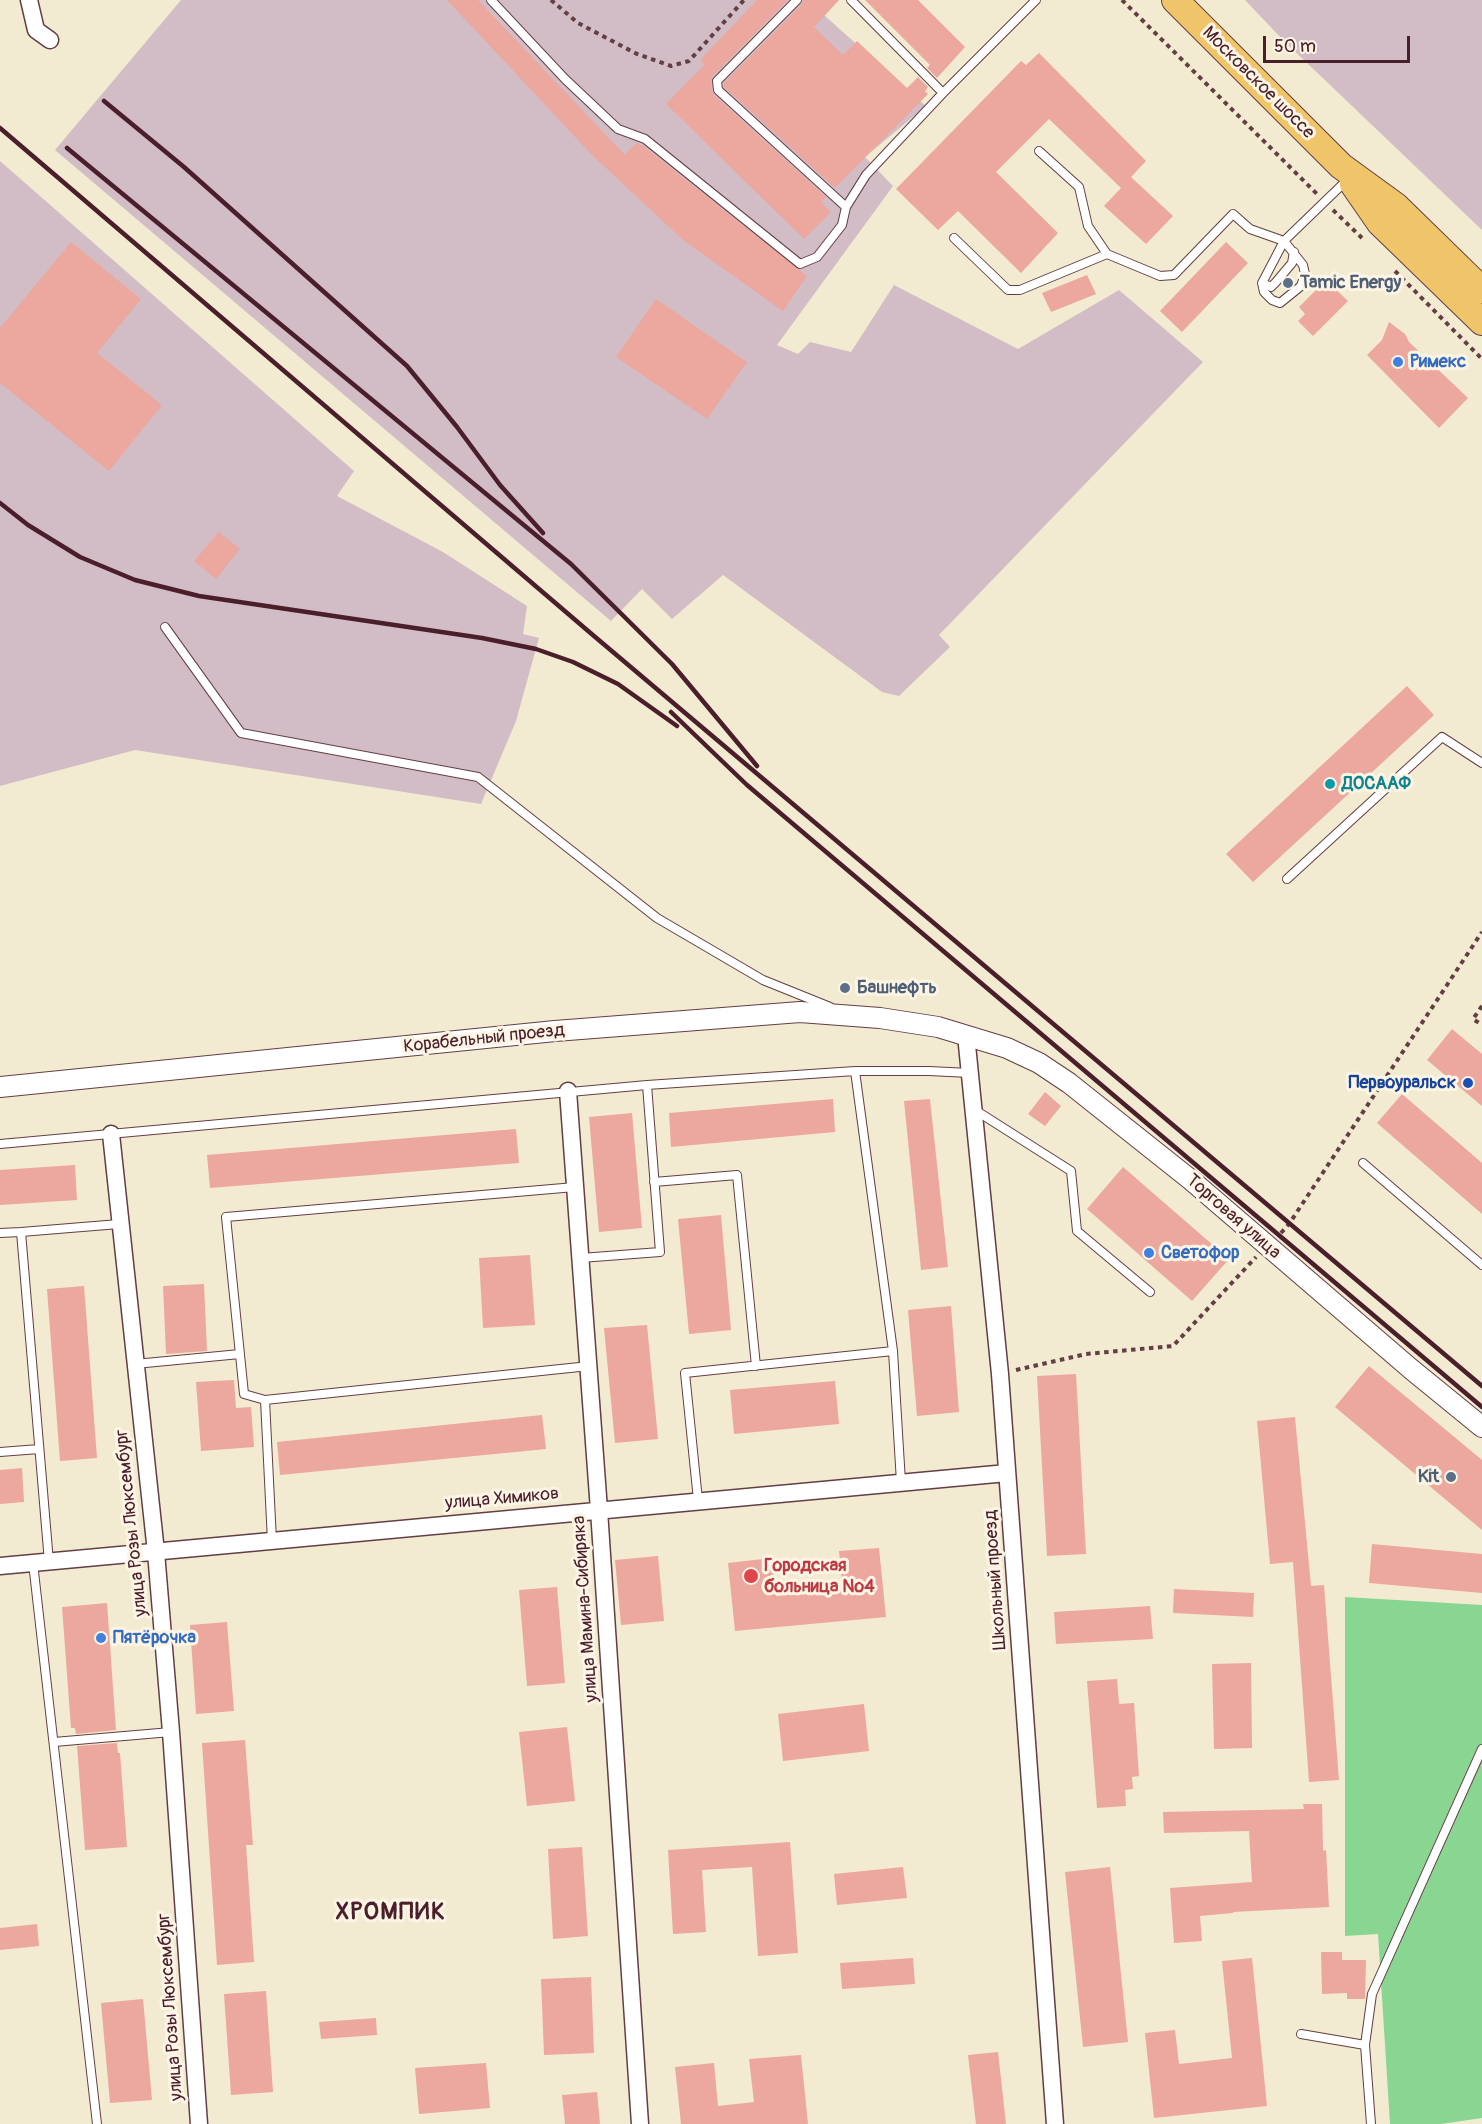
<!DOCTYPE html>
<meta charset="utf-8">
<style>
body{margin:0}
#map{position:relative;width:1482px;height:2124px;overflow:hidden;background:#f2ebd1;font-family:Pangolin,sans-serif}
canvas{display:block}
.scale{position:absolute;left:1263px;top:36px;width:147px;height:27px;box-sizing:border-box;border:3px solid #4a1f2b;border-top:0;padding-left:8px;font-size:18px;line-height:21px;white-space:nowrap;color:#4a1f2b;-webkit-text-stroke:4px #fcf5e5;paint-order:stroke}
</style>
<div id="map">
<canvas width="1482" height="2124"></canvas>
<div class="scale">50 m</div>
</div>
<script>
const ctx = document.querySelector('canvas').getContext('2d');
ctx.lineJoin = 'round';
function fillPath(path, color) {
  ctx.fillStyle = color;
  ctx.fill(path, 'evenodd');
}
function toPath(rows) {
  const path = new Path2D();
  for (const r of rows) {
    path.moveTo(r[0], r[1]);
    for (let i = 2; i < r.length; i += 2) path.lineTo(r[i], r[i + 1]);
  }
  return path;
}
function stroke(path, color, width, dash) {
  ctx.strokeStyle = color;
  ctx.lineWidth = width;
  ctx.lineCap = dash ? 'butt' : 'round';
  ctx.setLineDash(dash || []);
  ctx.stroke(path);
}
function write(font, color, halo, rows, align = 'center') {
  ctx.font = font + ' Pangolin,sans-serif';
  ctx.lineWidth = 6;
  ctx.setLineDash([]);
  ctx.textBaseline = 'middle';
  ctx.strokeStyle = halo;
  ctx.fillStyle = color;
  for (const [text, x, y, turn = 0] of rows) {
    ctx.save();
    ctx.translate(x, y);
    ctx.rotate((+turn || 0) * Math.PI / 180);
    ctx.textAlign = isNaN(turn) ? turn : align;
    if (halo) ctx.strokeText(text, 0, 0);
    ctx.fillText(text, 0, 0);
    ctx.restore();
  }
}
fillPath(toPath([
 [181,0,807,0,926,106,865,157,893,186,777,345,798,354,810,342,851,352,894,285,1018,349,1119,290,1203,362,939,635,950,647,899,696,882,692,723,575,672,619,642,589,611,621,55,150],
 [1245,0,1482,0,1482,230,1284,41],
 [0,161,354,471,337,496,443,552,527,606,523,634,539,638,516,721,481,804,135,750,0,786]
]), '#d2bdc6');
fillPath(toPath([
 [1345,1597,1482,1605,1482,2118,1441,2124,1390,2124,1378,1934,1345,1936]
]), '#89d592');
fillPath(toPath([
 [447,0,478,0,625,155,636,143,642,145,807,276,783,311,684,241,592,155],
 [757,0,788,0,712,77,711,81,712,91,714,95,826,197,821,202,831,212,804,239,666,104,705,64,700,60],
 [803,0,839,0,814,27,843,55,857,41,907,88,918,77,928,87,925,91,928,94,835,188,724,87,724,83,802,4],
 [865,0,918,0,965,47,937,78,927,68,930,65],
 [1039,53,1146,161,1131,177,1173,216,1146,244,1104,206,1121,188,1049,119,996,172,1058,233,1021,273,958,211,938,230,896,189,1021,61,1026,65],
 [71,242,141,299,97,353,162,405,109,471,0,383,0,328],
 [1226,242,1248,263,1182,332,1160,311],
 [1087,275,1096,294,1051,312,1042,293],
 [1329,283,1348,301,1313,336,1298,321,1305,314,1299,307,1320,286,1323,289],
 [656,299,747,362,707,419,616,357],
 [1389,322,1405,334,1409,342,1468,398,1439,428,1367,355,1382,340],
 [219,532,240,549,216,579,194,561],
 [1407,686,1434,715,1253,882,1226,854],
 [1452,1029,1482,1054,1482,1106,1427,1060],
 [1045,1092,1061,1106,1045,1126,1028,1114],
 [1402,1094,1482,1163,1482,1214,1377,1123],
 [833,1099,835,1132,671,1147,669,1113],
 [930,1099,948,1267,921,1270,904,1101],
 [632,1113,642,1228,599,1232,589,1117],
 [516,1129,519,1163,210,1188,207,1155],
 [75,1165,77,1200,0,1205,0,1170],
 [1123,1167,1229,1259,1192,1301,1087,1209],
 [721,1215,731,1330,689,1334,678,1219],
 [530,1255,535,1325,483,1328,479,1258],
 [204,1284,207,1351,166,1354,163,1286],
 [84,1286,97,1458,60,1461,47,1289],
 [951,1306,959,1412,917,1416,908,1310],
 [647,1325,658,1439,615,1443,604,1328],
 [1369,1366,1482,1460,1482,1530,1335,1407],
 [1076,1374,1086,1554,1047,1556,1037,1376],
 [234,1380,236,1408,251,1407,254,1447,201,1451,196,1382],
 [835,1381,839,1424,734,1434,730,1390],
 [542,1415,546,1449,280,1475,277,1442],
 [1295,1417,1311,1586,1324,1585,1339,1780,1309,1782,1293,1562,1270,1564,1257,1421],
 [22,1468,24,1502,0,1504,0,1470],
 [1372,1544,1482,1554,1482,1593,1369,1583],
 [879,1548,886,1617,735,1631,728,1563,772,1558,776,1596,843,1590,839,1551],
 [658,1556,664,1621,621,1625,615,1560],
 [557,1587,565,1683,527,1686,519,1590],
 [1174,1589,1254,1593,1253,1617,1173,1613],
 [107,1603,116,1730,76,1734,75,1728,71,1728,62,1607],
 [1150,1606,1153,1639,1056,1644,1054,1612],
 [227,1622,234,1711,196,1714,190,1625],
 [1251,1663,1252,1748,1214,1749,1212,1664],
 [1117,1679,1119,1704,1134,1703,1139,1776,1132,1777,1133,1789,1125,1790,1126,1806,1097,1808,1087,1681],
 [864,1704,869,1751,783,1761,778,1714],
 [567,1727,575,1801,527,1806,519,1732],
 [245,1740,253,1845,246,1845,254,1962,217,1965,202,1743],
 [117,1743,118,1753,120,1753,127,1847,85,1850,77,1746],
 [1303,1804,1322,1804,1323,1851,1326,1850,1329,1907,1233,1912,1233,1913,1200,1916,1202,1941,1174,1943,1170,1888,1252,1882,1249,1831,1164,1833,1163,1812,1304,1809],
 [790,1842,798,1953,758,1956,752,1867,702,1870,706,1932,673,1934,668,1850],
 [582,1847,588,1936,553,1939,548,1849],
 [903,1867,907,1898,837,1905,834,1874],
 [1110,1867,1128,2042,1083,2047,1065,1872],
 [37,1924,39,1946,0,1950,0,1928],
 [1321,1952,1342,1952,1342,1960,1366,1960,1365,1999,1347,1999,1347,1993,1322,1994],
 [913,1958,915,1984,842,1989,840,1963],
 [1252,1958,1267,2106,1154,2118,1145,2033,1175,2030,1179,2064,1232,2058,1222,1961],
 [591,1977,594,2053,544,2055,541,1979],
 [266,1991,273,2092,231,2095,224,1994],
 [143,1999,152,2100,110,2103,101,2003],
 [376,2018,377,2035,321,2039,319,2022],
 [998,2052,1006,2124,976,2124,968,2055],
 [801,2055,808,2124,681,2124,675,2067,714,2063,718,2106,754,2102,749,2059],
 [486,2063,490,2108,419,2114,415,2068],
 [597,2092,600,2124,565,2124,562,2095]
]), '#eca79f');
const service = toPath([
 [491,0,565,79,618,129,645,139,800,264,817,257,842,225,846,207,718,90,717,81,797,0],
 [851,0,943,93,1036,0],
 [1039,151,1079,187,1088,226,1107,254,1160,276,1174,275,1233,214,1250,229,1284,241,1347,180],
 [846,207,866,175,943,93],
 [954,238,1008,290,1020,290,1107,254],
 [1284,241,1303,265,1305,274,1301,286,1280,303,1272,300,1264,292,1262,283,1284,241],
 [1262,283,1271,287,1276,282,1292,263,1294,252],
 [165,627,241,733,478,777,657,918,763,980,830,1007],
 [1287,879,1442,737,1482,763],
 [855,1071,893,1351,901,1482],
 [975,1110,1071,1171,1077,1231,1150,1292],
 [0,1144,647,1085,855,1071,929,1071,970,1073],
 [1363,1163,1482,1265],
 [654,1182,737,1175,756,1366],
 [575,1187,226,1217,244,1394,265,1400,589,1366],
 [21,1232,119,1224],
 [0,1233,21,1232,49,1562],
 [581,1258,660,1252,647,1085],
 [135,1364,240,1354],
 [265,1400,272,1541],
 [0,1452,39,1449],
 [698,1500,685,1373,893,1351],
 [33,1563,97,2124],
 [54,1742,171,1732],
 [1301,2034,1365,2045],
 [1371,2124,1365,2045,1372,1994,1482,1749]
]);
const minor = toPath([
 [29,0,36,30,50,40],
 [966,1035,1000,1374,1055,2124],
 [568,1091,599,1510,640,2124],
 [111,1134,156,1552,171,1732,199,2124],
 [0,1566,1007,1473]
]);
const tertiary = toPath([
 [0,1087,555,1031,800,1012,880,1018,938,1027,1007,1048,1039,1063,1069,1083,1191,1180,1411,1369,1482,1427]
]);
const primary = toPath([
 [1175,0,1341,166,1396,206,1482,290],
 [1353,184,1380,223,1482,322]
]);
stroke(service, '#633e44', 10);
stroke(minor, '#633e44', 19);
stroke(tertiary, '#633e44', 22);
stroke(primary, '#633e44', 28);
stroke(toPath([
 [551,0,578,23,637,54,671,66,689,61,744,0],
 [1122,0,1317,194],
 [1333,210,1362,238],
 [1395,271,1482,359],
 [1482,1006,1473,1019,1482,1025],
 [1281,1233,1289,1224,1482,932],
 [1016,1370,1086,1354,1173,1346,1256,1257]
]), '#633e44', 4, [4.5, 4.5]);
stroke(service, '#fff', 8);
stroke(minor, '#fff', 16);
stroke(tertiary, '#fff', 20);
stroke(primary, '#f0c469', 26);
stroke(toPath([
 [104,101,184,167,407,366,457,427,500,485,543,533],
 [0,128,594,636,1482,1386],
 [67,148,571,564,672,664,757,766],
 [0,503,28,525,80,557,135,580,199,596,482,638,536,649,573,662,618,684,677,726],
 [671,712,747,785,1482,1407]
]), '#4a1f2b', 4.5);
for (const [x, y, r, color] of [
 [1288,283,6,"#5c6f8a"],
 [1398,362,6,"#3f7fe0"],
 [1330,784,6,"#0f9aa8"],
 [845,988,6,"#5c6f8a"],
 [1468,1083,6,"#1a4fb4"],
 [1149,1253,6,"#3f7fe0"],
 [1451,1477,6,"#5c6f8a"],
 [751,1576,8,"#e0444e"],
 [101,1638,6,"#3f7fe0"]
]) {
  const dot = new Path2D();
  dot.arc(x, y, r, 0, 2 * Math.PI);
  ctx.fillStyle = color;
  ctx.fill(dot);
  stroke(dot, '#fcf5e5', 2);
}
write('18px', '#4a1f2b', '#fcf5e5', [
 ["Московское шоссе",1258,83,45],
 ["Корабельный проезд",484,1039,-6],
 ["Торговая улица",1233,1217,41],
 ["улица Химиков",502,1499,-5],
 ["улица Розы Люксембург",132,1523,-96],
 ["Школьный проезд",996,1580,-94],
 ["улица Мамина-Сибиряка",586,1609,-94],
 ["улица Розы Люксембург",171,2007,-94]
]);
write('bold 18px', '#4e5e75', '#fcf5e5', [
 ["Tamic Energy",1300,283],
 ["Башнефть",857,988],
 ["Kit",1439,1477,"right"]
], 'left');
write('bold 18px', '#366cbe', '#fcf5e5', [
 ["Римекс",1410,362],
 ["Светофор",1161,1253],
 ["Пятёрочка",113,1638]
], 'left');
write('bold 18px', '#0d838f', '#fcf5e5', [
 ["ДОСААФ",1342,784]
], 'left');
write('bold 18px', '#164399', '#fcf5e5', [
 ["Первоуральск",1456,1083]
], 'right');
write('bold 18px', '#be3a42', '#fcf5e5', [
 ["Городская",764,1566],
 ["больница №4",764,1587]
], 'left');
ctx.letterSpacing = '1.5px';
write('bold 24px', '#4a1f2b', '#fcf5e5', [
 ["ХРОМПИК",391,1913]
]);
ctx.letterSpacing = '0px';
</script>
